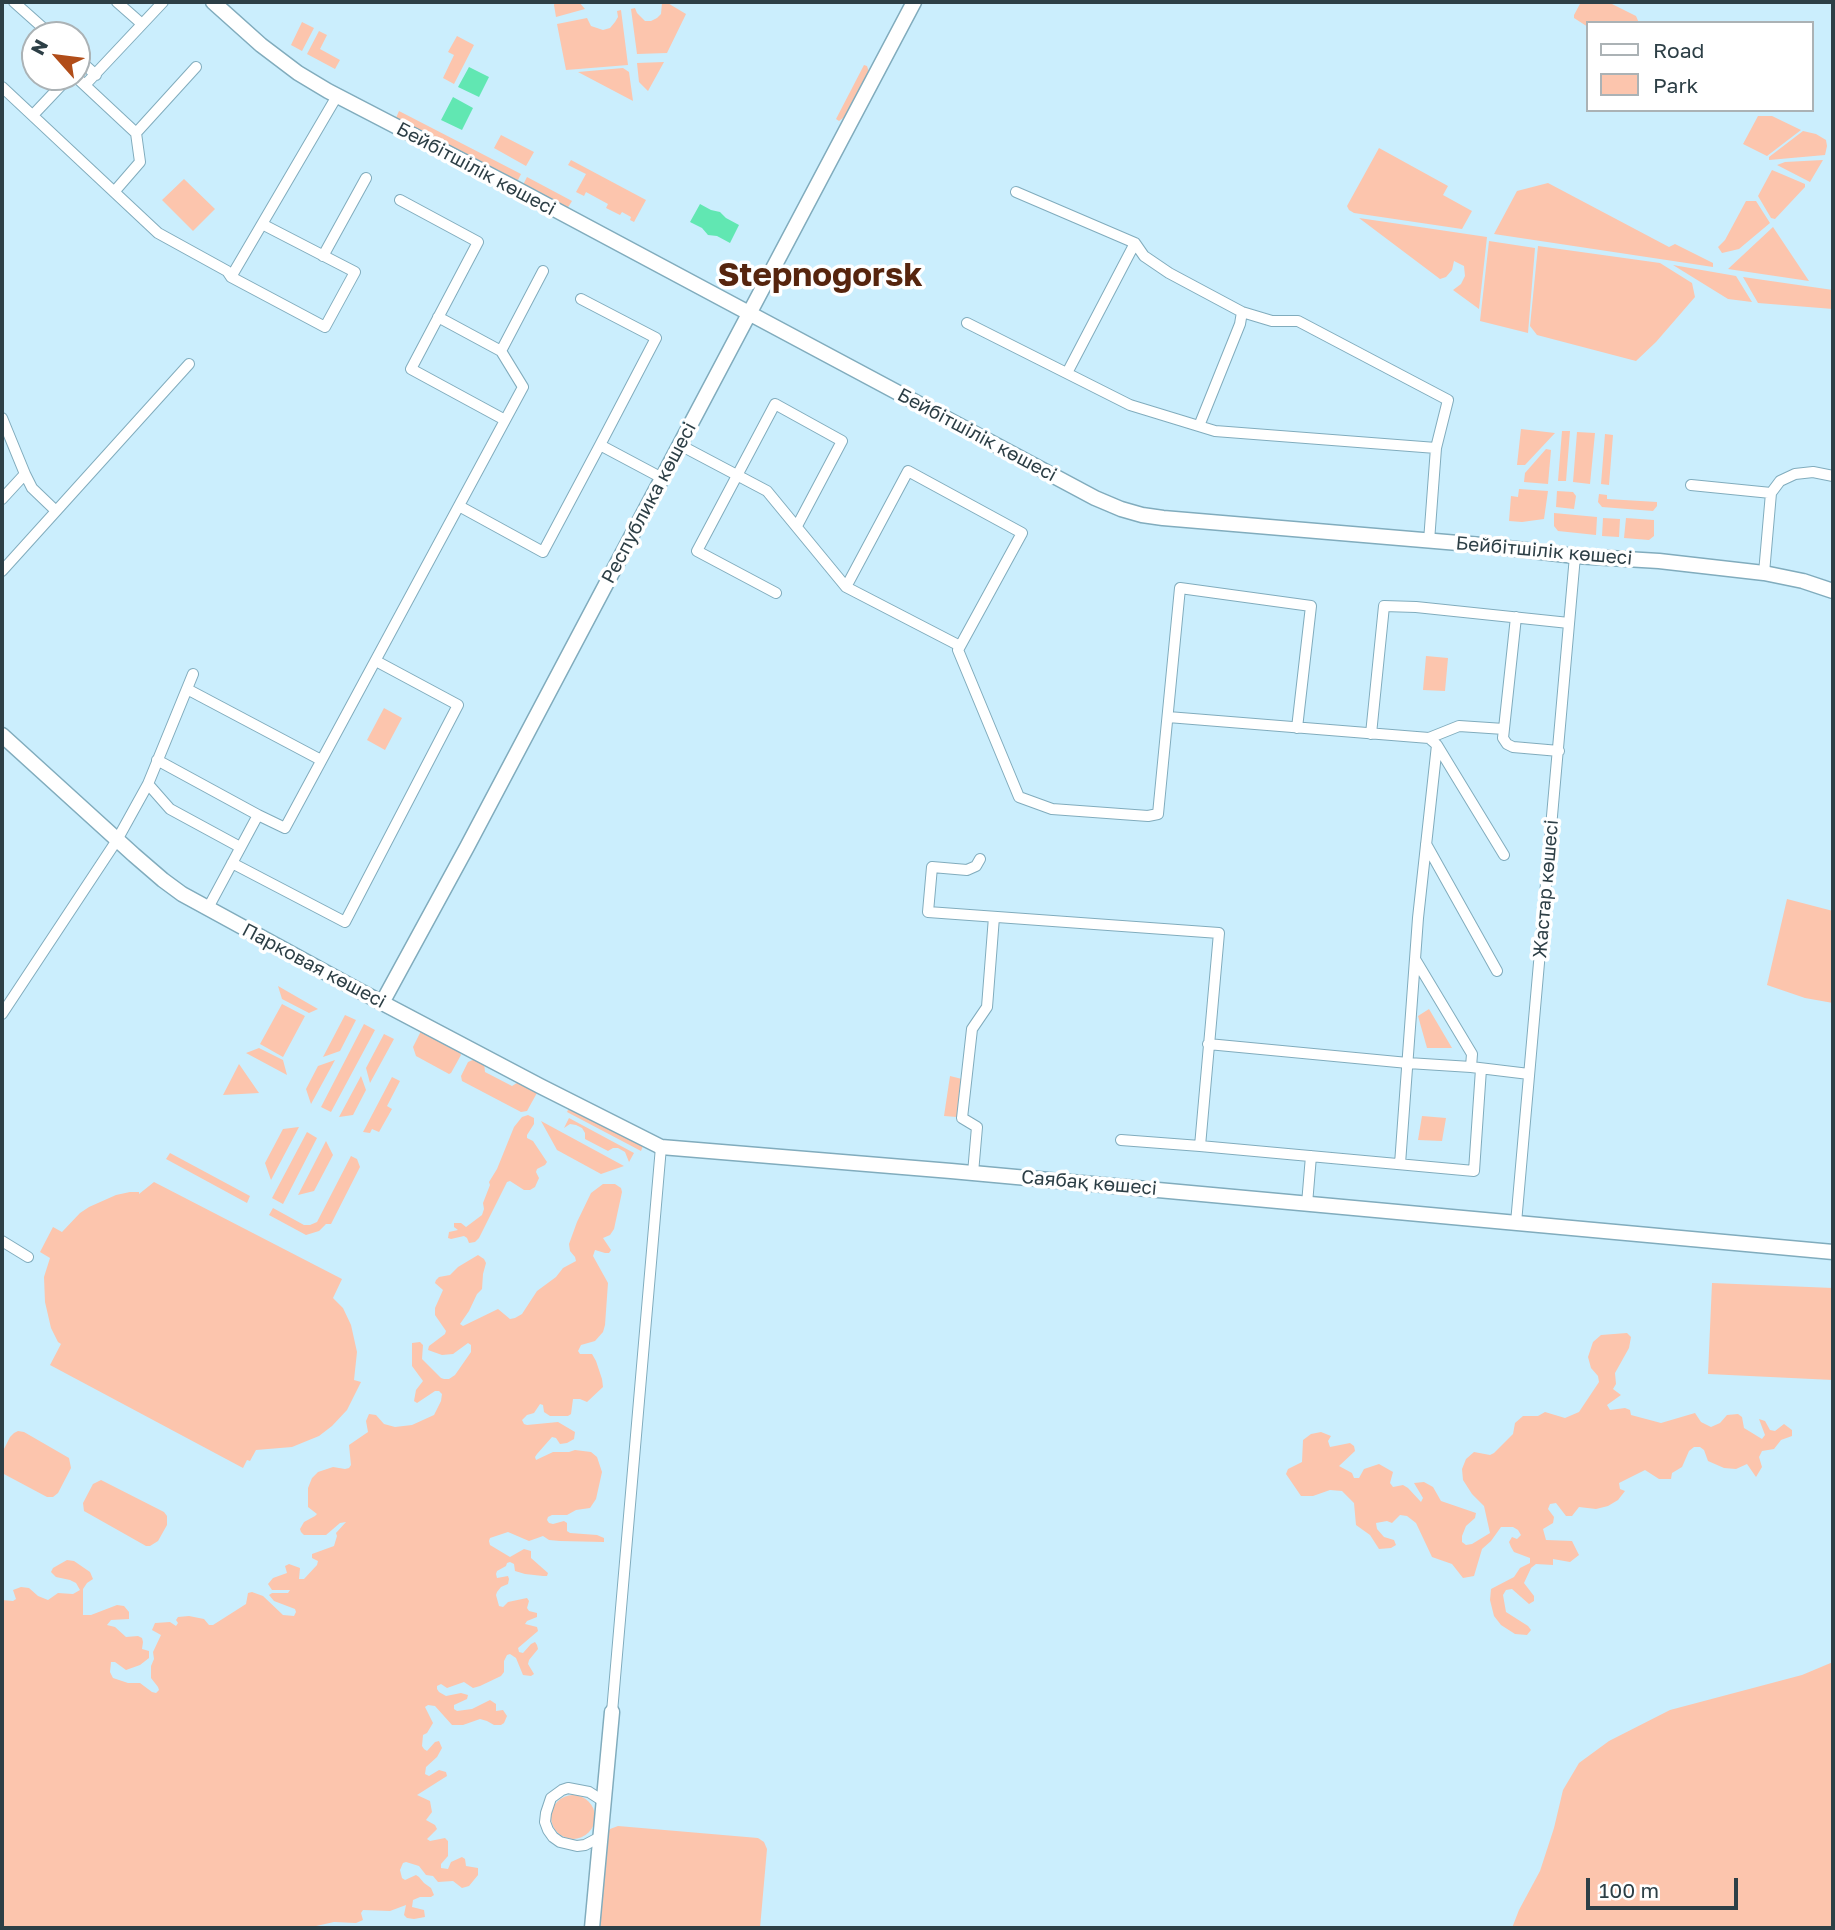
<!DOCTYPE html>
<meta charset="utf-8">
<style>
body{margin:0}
#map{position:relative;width:1835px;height:1930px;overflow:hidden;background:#cbeefd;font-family:"Golos Text",sans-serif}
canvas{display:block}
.frame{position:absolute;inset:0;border:4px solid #2d3f46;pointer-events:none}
.legend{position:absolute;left:1586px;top:21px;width:228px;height:91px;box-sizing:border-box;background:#fff;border:2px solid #abb2b5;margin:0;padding:9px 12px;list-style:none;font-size:21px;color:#2d3f46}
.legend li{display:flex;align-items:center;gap:14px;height:35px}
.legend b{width:35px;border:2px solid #abb2b5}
.north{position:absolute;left:21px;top:21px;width:70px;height:70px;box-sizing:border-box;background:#fff;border:2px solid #abb2b5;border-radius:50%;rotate:298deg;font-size:19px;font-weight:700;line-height:28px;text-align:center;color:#2d3f46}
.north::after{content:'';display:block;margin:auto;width:24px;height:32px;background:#b14d19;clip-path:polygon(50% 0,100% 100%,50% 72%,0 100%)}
.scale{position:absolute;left:1586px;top:1878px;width:152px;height:32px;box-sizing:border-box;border:4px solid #2d3f46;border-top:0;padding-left:9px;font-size:21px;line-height:24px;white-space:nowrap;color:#2d3f46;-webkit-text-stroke:5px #fff;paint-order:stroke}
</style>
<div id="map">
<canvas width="1835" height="1930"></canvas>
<div class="frame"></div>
<ul class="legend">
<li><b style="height:9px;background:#fff"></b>Road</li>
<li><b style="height:19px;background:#fcc5ad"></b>Park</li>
</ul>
<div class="north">N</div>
<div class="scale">100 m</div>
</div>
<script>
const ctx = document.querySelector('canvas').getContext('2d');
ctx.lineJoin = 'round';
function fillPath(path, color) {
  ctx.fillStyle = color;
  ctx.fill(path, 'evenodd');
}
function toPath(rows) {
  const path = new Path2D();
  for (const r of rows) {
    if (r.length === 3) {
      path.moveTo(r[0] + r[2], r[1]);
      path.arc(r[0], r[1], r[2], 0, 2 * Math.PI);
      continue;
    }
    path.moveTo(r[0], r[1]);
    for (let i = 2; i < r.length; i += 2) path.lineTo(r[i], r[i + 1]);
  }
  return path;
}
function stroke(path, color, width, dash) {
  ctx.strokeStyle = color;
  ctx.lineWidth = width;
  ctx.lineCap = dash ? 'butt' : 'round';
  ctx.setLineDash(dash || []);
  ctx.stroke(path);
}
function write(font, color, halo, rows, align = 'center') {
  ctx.font = font + ' "Golos Text",sans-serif';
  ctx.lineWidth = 7;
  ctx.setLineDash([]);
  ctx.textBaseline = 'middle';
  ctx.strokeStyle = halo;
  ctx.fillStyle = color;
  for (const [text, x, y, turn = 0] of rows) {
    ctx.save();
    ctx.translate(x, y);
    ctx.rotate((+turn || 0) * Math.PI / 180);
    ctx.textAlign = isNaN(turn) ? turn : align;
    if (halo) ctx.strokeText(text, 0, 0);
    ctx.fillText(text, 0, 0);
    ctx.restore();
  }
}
fillPath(toPath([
 [555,2,579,2,585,9,556,17,554,5],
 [666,2,686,14,667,53,637,54,631,9,635,8,637,13,645,21,651,21,657,18,661,14,662,3],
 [1581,2,1608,2,1636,16,1639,23,1588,23,1588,27,1574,18,1574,15],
 [621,10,628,65,566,70,557,24,587,18,591,26,603,30,610,28,615,22,618,17,617,11],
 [302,22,314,28,302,51,291,45],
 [319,31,327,35,320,49,340,60,335,69,307,54],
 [457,36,474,45,454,84,443,78,454,55,448,52],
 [664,62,648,91,639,82,637,63],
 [864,65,867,66,869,72,846,116,839,121,836,119],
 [623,68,629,72,633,101,578,72],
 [399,111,521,174,517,182,396,118],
 [1758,116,1772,116,1801,130,1767,156,1743,144],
 [1803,131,1816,134,1826,140,1827,146,1825,155,1769,160,1769,157],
 [501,135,534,152,526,166,494,148],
 [1379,148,1448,186,1443,195,1472,211,1462,229,1354,213,1349,210,1347,206],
 [571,160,646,200,634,222,630,220,631,217,622,212,620,215,606,208,608,204,586,192,584,196,576,192,586,174,568,165],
 [1823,160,1810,182,1777,165,1785,162],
 [1772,170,1805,184,1805,187,1775,219,1771,218,1758,196],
 [527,177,572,201,567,209,523,185],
 [184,179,215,209,193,231,162,200],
 [1548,183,1669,247,1675,244,1713,263,1713,267,1494,234,1517,191],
 [1746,201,1756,201,1770,223,1739,249,1722,253,1718,247,1725,240],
 [1359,218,1487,237,1479,309,1453,290,1461,284,1465,276,1464,266,1454,261,1452,270,1446,277,1440,279],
 [1773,227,1809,281,1728,269],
 [1489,241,1535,248,1528,333,1480,321],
 [1538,246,1660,263,1692,283,1695,297,1656,342,1636,361,1537,335,1530,326],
 [1673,265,1736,276,1752,302,1728,299],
 [1743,277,1833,290,1833,309,1758,303],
 [1521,429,1555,433,1525,465,1517,465],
 [1562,431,1570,431,1566,481,1558,481],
 [1577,432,1595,433,1590,484,1573,482],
 [1605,434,1613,435,1609,485,1601,484],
 [1546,449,1551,450,1548,484,1524,482,1525,473],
 [1519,489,1548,491,1544,519,1522,522,1509,521,1511,496,1518,497],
 [1557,491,1573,492,1576,496,1574,509,1556,507],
 [1599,494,1607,495,1607,499,1657,502,1657,506,1653,511,1602,507,1598,502],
 [1554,513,1597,517,1596,535,1558,531,1554,526],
 [1603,518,1620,519,1619,537,1602,536],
 [1626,518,1654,520,1654,536,1649,540,1624,538],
 [1426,656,1448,658,1445,691,1423,690],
 [384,708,402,718,385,750,367,740],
 [1787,899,1833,911,1833,1003,1805,998,1767,985],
 [278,986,318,1009,309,1013,282,999],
 [282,1004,305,1016,283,1057,260,1044],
 [1429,1009,1452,1048,1427,1048,1418,1016],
 [345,1015,356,1020,340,1051,323,1057],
 [364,1024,375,1030,331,1112,321,1107],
 [421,1031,459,1050,461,1055,451,1073,449,1074,416,1056,413,1047],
 [384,1034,394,1039,370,1083,366,1068],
 [259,1048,283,1060,287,1075,246,1053],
 [475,1059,484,1063,485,1072,512,1086,520,1081,538,1091,527,1111,521,1112,462,1081,461,1076,468,1062],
 [335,1060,311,1104,306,1089,318,1066],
 [239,1064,259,1093,223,1095],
 [361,1076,366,1090,353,1115,339,1117],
 [950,1076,962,1079,957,1117,944,1116],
 [392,1077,400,1081,387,1106,392,1109,379,1132,372,1129,370,1133,363,1132],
 [569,1108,643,1146,641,1151,567,1112],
 [528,1115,534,1118,534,1124,527,1135,527,1138,533,1141,547,1162,545,1165,537,1169,536,1172,539,1178,535,1187,530,1190,524,1190,510,1181,507,1182,479,1238,475,1242,469,1243,467,1238,464,1236,451,1239,448,1238,449,1232,458,1230,454,1227,454,1223,461,1223,466,1227,482,1215,484,1209,483,1203,490,1185,489,1182,497,1169,514,1127,522,1117],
 [1422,1116,1446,1118,1442,1141,1418,1140],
 [569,1118,634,1153,629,1162,625,1152,618,1148,613,1148,608,1151,585,1139,585,1133,582,1128,576,1125,570,1124,564,1128],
 [541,1121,624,1166,601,1174,557,1150],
 [299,1127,271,1180,265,1163,283,1129],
 [307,1132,317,1138,283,1204,272,1198],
 [326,1141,333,1155,314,1191,298,1195],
 [170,1153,250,1196,247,1203,166,1159],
 [351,1156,357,1159,360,1167,331,1224,326,1224,319,1231,306,1235,269,1215,273,1208,304,1225,310,1225,317,1222],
 [154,1182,342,1279,333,1298,343,1308,351,1325,357,1352,354,1380,361,1382,347,1410,332,1426,319,1436,292,1447,256,1450,250,1461,247,1460,243,1468,50,1365,61,1344,58,1342,51,1328,45,1302,44,1277,50,1258,40,1252,53,1227,62,1232,80,1213,89,1207,116,1195,130,1192,139,1192,139,1194],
 [603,1184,615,1184,621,1188,622,1192,614,1229,610,1235,603,1238,611,1250,609,1253,605,1253,595,1250,593,1256,608,1283,605,1325,603,1332,595,1341,581,1345,578,1351,580,1354,592,1354,596,1361,602,1379,603,1387,587,1402,580,1399,573,1399,571,1414,568,1416,550,1416,544,1412,543,1405,540,1404,534,1413,527,1415,522,1420,524,1424,527,1425,558,1422,575,1432,574,1439,567,1443,560,1444,556,1438,552,1437,537,1454,535,1457,536,1460,553,1452,569,1452,575,1450,591,1452,597,1457,602,1472,596,1499,590,1508,576,1510,567,1515,552,1515,548,1517,547,1520,549,1523,553,1524,564,1521,567,1523,567,1531,570,1533,597,1535,604,1538,604,1542,560,1541,549,1540,543,1536,529,1541,508,1532,490,1538,489,1541,490,1545,510,1557,524,1549,531,1551,531,1558,548,1573,547,1576,543,1576,525,1574,515,1571,514,1564,510,1562,507,1563,506,1566,497,1571,496,1574,497,1578,508,1576,509,1579,508,1584,501,1587,497,1592,496,1595,499,1606,503,1607,508,1602,527,1598,529,1601,527,1608,529,1611,537,1613,537,1617,527,1621,525,1624,537,1627,538,1631,518,1648,519,1652,523,1653,531,1644,535,1642,537,1645,538,1649,529,1660,528,1664,534,1674,531,1676,523,1675,516,1658,510,1654,507,1655,504,1661,504,1672,501,1676,480,1686,473,1688,464,1682,447,1688,441,1684,437,1686,437,1689,439,1692,446,1696,461,1693,468,1695,467,1699,454,1705,454,1709,457,1711,472,1709,490,1700,496,1704,496,1711,503,1710,507,1716,504,1723,501,1725,494,1725,487,1721,480,1719,463,1725,452,1725,435,1706,428,1705,425,1707,433,1723,427,1733,423,1735,422,1746,424,1749,427,1751,435,1742,439,1741,442,1748,437,1757,426,1767,425,1774,429,1776,439,1770,446,1772,447,1776,417,1795,430,1801,432,1812,426,1820,435,1825,437,1829,427,1839,430,1841,445,1838,448,1841,448,1856,441,1864,441,1868,448,1869,451,1862,462,1857,465,1859,466,1866,478,1868,478,1875,469,1886,462,1888,453,1881,438,1882,433,1876,426,1875,419,1866,406,1862,403,1863,400,1870,402,1878,405,1880,416,1875,419,1877,424,1883,431,1888,434,1895,431,1897,420,1897,413,1900,412,1907,424,1910,425,1917,414,1919,407,1918,404,1915,406,1905,390,1911,363,1910,361,1913,363,1920,356,1923,334,1922,316,1926,314,1928,2,1928,2,1600,13,1601,16,1599,13,1590,21,1587,29,1588,38,1596,48,1600,58,1593,73,1594,80,1590,76,1583,70,1580,56,1577,51,1572,53,1568,67,1560,74,1561,90,1572,93,1579,87,1583,83,1589,83,1615,91,1615,117,1605,124,1606,129,1612,129,1619,111,1620,107,1625,115,1627,126,1637,138,1636,142,1638,143,1642,142,1649,149,1651,149,1658,140,1665,126,1670,115,1662,111,1662,110,1672,113,1678,128,1683,140,1683,152,1692,156,1693,159,1690,158,1687,151,1678,151,1666,154,1659,153,1652,161,1635,152,1630,155,1623,170,1622,176,1626,178,1623,176,1620,178,1617,189,1616,204,1619,209,1625,213,1625,246,1604,248,1593,252,1592,263,1596,283,1615,294,1616,296,1612,295,1609,274,1601,269,1595,272,1593,288,1593,290,1590,272,1590,268,1584,273,1578,287,1573,285,1566,289,1564,300,1568,299,1579,304,1579,317,1565,318,1561,312,1558,312,1554,334,1546,337,1536,336,1533,346,1522,340,1523,326,1535,304,1535,301,1532,300,1529,304,1522,315,1516,317,1514,308,1507,308,1488,312,1478,318,1472,333,1467,345,1469,349,1468,351,1465,349,1445,368,1432,366,1421,369,1414,376,1415,384,1424,395,1427,412,1425,434,1415,441,1401,442,1394,439,1391,435,1391,417,1403,414,1401,416,1390,423,1381,412,1366,412,1343,420,1342,423,1345,422,1359,441,1378,444,1379,449,1379,455,1375,471,1352,471,1345,468,1343,453,1354,442,1355,428,1350,429,1346,445,1334,446,1331,435,1315,435,1308,443,1290,435,1283,436,1280,439,1277,450,1275,458,1267,478,1255,484,1259,486,1263,483,1274,482,1289,477,1294,469,1311,460,1324,463,1326,498,1309,510,1319,515,1318,522,1314,537,1291,556,1277,563,1268,576,1261,575,1257,570,1251,569,1244,577,1222,591,1193],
 [1712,1283,1833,1288,1833,1380,1708,1374],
 [1627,1333,1631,1337,1629,1348,1615,1373,1616,1384,1613,1389,1621,1395,1607,1405,1610,1410,1625,1408,1630,1410,1631,1415,1661,1423,1695,1413,1701,1422,1711,1427,1720,1423,1727,1415,1738,1414,1742,1417,1744,1428,1762,1439,1765,1435,1759,1419,1765,1421,1770,1430,1775,1431,1784,1424,1792,1430,1792,1436,1781,1440,1774,1449,1762,1451,1759,1457,1762,1467,1756,1477,1747,1464,1736,1469,1724,1468,1708,1461,1704,1450,1700,1447,1694,1447,1689,1451,1682,1467,1672,1473,1671,1479,1659,1479,1645,1470,1619,1483,1620,1489,1625,1491,1618,1500,1608,1506,1596,1509,1579,1507,1572,1516,1566,1516,1556,1503,1550,1504,1548,1509,1554,1517,1553,1523,1543,1529,1546,1540,1572,1541,1579,1555,1570,1562,1553,1559,1553,1565,1536,1564,1531,1568,1524,1583,1534,1596,1534,1601,1529,1604,1512,1589,1506,1590,1503,1595,1506,1612,1528,1626,1531,1630,1527,1635,1515,1634,1501,1625,1494,1616,1490,1600,1491,1589,1514,1577,1520,1568,1530,1563,1530,1558,1514,1552,1511,1547,1509,1542,1512,1537,1517,1539,1521,1535,1518,1530,1513,1527,1501,1527,1491,1541,1482,1549,1474,1576,1463,1578,1452,1564,1432,1557,1416,1523,1407,1516,1400,1515,1392,1523,1387,1521,1376,1523,1377,1529,1384,1537,1394,1540,1396,1545,1391,1548,1379,1549,1370,1535,1356,1525,1354,1503,1342,1491,1330,1490,1313,1496,1301,1496,1286,1474,1288,1469,1302,1462,1303,1440,1311,1434,1321,1432,1331,1436,1328,1441,1330,1447,1350,1443,1354,1446,1355,1451,1339,1466,1352,1473,1354,1478,1359,1478,1364,1469,1379,1464,1393,1472,1390,1483,1393,1487,1403,1485,1408,1488,1421,1502,1423,1498,1414,1483,1424,1482,1433,1487,1441,1501,1476,1513,1475,1518,1466,1526,1462,1536,1462,1542,1466,1545,1472,1544,1490,1533,1484,1506,1472,1494,1463,1480,1462,1469,1466,1459,1474,1452,1490,1455,1494,1453,1513,1434,1515,1423,1523,1416,1538,1416,1545,1412,1565,1418,1579,1412,1599,1382,1598,1376,1591,1368,1588,1357,1593,1342,1601,1335],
 [18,1431,24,1432,69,1458,71,1468,58,1493,53,1497,47,1497,2,1473,2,1453,10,1437,14,1433],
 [101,1480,164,1512,167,1516,167,1525,158,1541,150,1546,146,1546,84,1511,83,1503,93,1484],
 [1833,1662,1833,1928,1512,1928,1519,1910,1540,1871,1554,1828,1563,1790,1579,1763,1609,1741,1670,1710,1802,1675],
 [573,1817,22],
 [618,1826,758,1838,764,1842,767,1849,760,1928,597,1928,605,1836,610,1829]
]), '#fcc5ad');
fillPath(toPath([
 [469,67,489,77,479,97,458,87],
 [453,97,473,108,462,130,441,120],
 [700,204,711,210,720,212,726,218,739,225,730,243,717,236,708,235,702,228,690,222]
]), '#61e7b2');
const street = toPath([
 [14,2,51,35],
 [117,2,142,24],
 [77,58,96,75],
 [76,77,136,133,140,162,114,192],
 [85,85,163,2],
 [2,87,158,233,227,271,231,277],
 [33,115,69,77],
 [136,133,196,67],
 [1016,192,1135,243,1144,256,1169,273,1242,312,1272,321,1298,321,1448,400,1436,448],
 [400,200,478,242,411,369,505,420],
 [262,224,355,272,325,327,231,277,337,96],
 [323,256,366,178],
 [581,299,656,338,600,445],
 [967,323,1130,405,1215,431,1436,448,1429,541],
 [501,351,543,271],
 [1067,373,1135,243],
 [2,418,25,474,2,499],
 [1199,426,1240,324,1242,312],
 [680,445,767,491,846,587,960,646],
 [25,474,32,488,56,511],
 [1691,485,1771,493,1780,481,1795,474,1813,472,1833,476],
 [459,506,543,552,600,445,662,478],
 [2,571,189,364],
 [1764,573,1771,493],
 [846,587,908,471,1022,533,958,650,1019,797,1052,809,1148,816,1158,814,1180,588,1311,606,1297,728],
 [776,593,697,551,775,404,842,441,797,526],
 [1516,617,1503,738,1507,744,1513,747,1559,751],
 [187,689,321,760],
 [1168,717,1429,738,1459,726,1504,729],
 [1371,734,1384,606,1416,607,1569,623],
 [1437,745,1504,855],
 [157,760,258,815],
 [148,784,170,809,240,847],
 [1426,844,1497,971],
 [980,859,976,866,967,870,932,867,928,912,1219,933,1200,1146,1474,1171,1481,1069],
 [232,863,345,922,458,705,376,661],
 [208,908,258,815,285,828,523,387,501,351,438,317],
 [1415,959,1472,1054,1471,1067],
 [2,1014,117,840,148,784,193,674],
 [1208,1044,1408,1063,1471,1067,1529,1074],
 [1121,1140,1200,1146],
 [1400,1164,1418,918,1437,745,1429,738],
 [973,1173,977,1127,962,1118,972,1029,987,1007,994,917],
 [1307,1204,1311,1156],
 [1516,1223,1575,556],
 [2,1241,28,1257],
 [612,1712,661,1147],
 [600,1837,585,1845,577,1846,560,1842,553,1837,548,1830,545,1822,546,1813,551,1798,562,1790,568,1788,589,1792,603,1801]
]);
const secondary = toPath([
 [213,2,261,45,298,73,328,91,513,187,1095,498,1121,509,1142,515,1163,518,1482,545,1575,556,1659,561,1764,573,1803,581,1833,591],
 [2,735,134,855,163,880,182,894,356,989,540,1086,661,1147,951,1171,1833,1252],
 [382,1003,467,847,914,2],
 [592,1928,612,1712]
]);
stroke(street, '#81acbd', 12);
stroke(secondary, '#81acbd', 17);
stroke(street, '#fff', 10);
stroke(secondary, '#fff', 14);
write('19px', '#2d3f46', '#fff', [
 ["Бейбітшілік көшесі",476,169,28],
 ["Бейбітшілік көшесі",977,435,28],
 ["Республика көшесі",649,503,-62],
 ["Бейбітшілік көшесі",1544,551,5],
 ["Жастар көшесі",1546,889,-85],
 ["Парковая көшесі",314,966,28],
 ["Саябақ көшесі",1089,1183,5]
]);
write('bold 33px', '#56250e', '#fff', [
 ["Stepnogorsk",820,276]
]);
</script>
